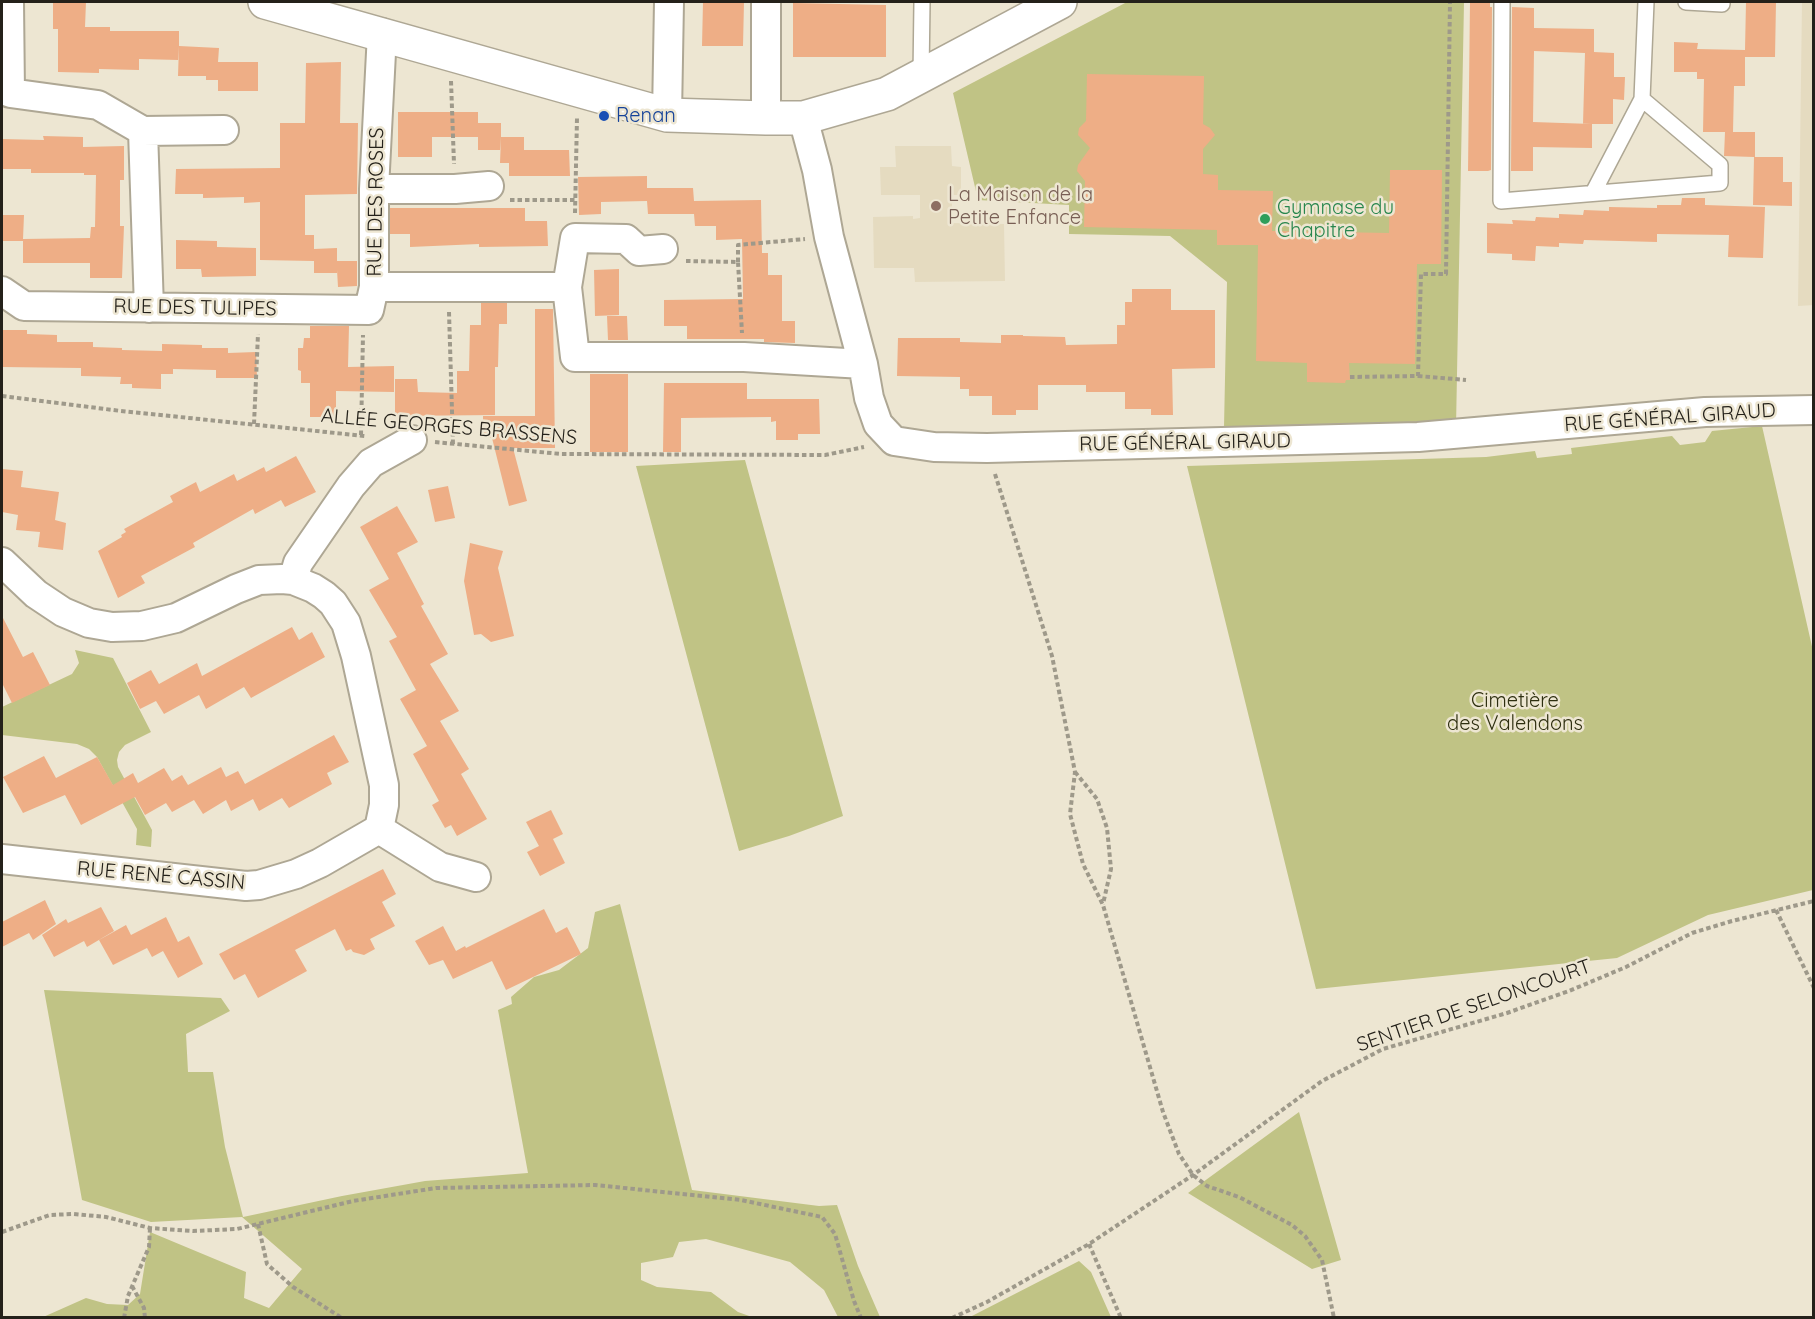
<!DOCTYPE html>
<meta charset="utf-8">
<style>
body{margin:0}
#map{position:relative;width:1815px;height:1319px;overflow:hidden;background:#ede6d2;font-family:Quicksand,sans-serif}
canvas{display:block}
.frame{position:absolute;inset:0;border:3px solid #24211a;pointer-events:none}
</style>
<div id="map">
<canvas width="1815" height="1319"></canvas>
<div class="frame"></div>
</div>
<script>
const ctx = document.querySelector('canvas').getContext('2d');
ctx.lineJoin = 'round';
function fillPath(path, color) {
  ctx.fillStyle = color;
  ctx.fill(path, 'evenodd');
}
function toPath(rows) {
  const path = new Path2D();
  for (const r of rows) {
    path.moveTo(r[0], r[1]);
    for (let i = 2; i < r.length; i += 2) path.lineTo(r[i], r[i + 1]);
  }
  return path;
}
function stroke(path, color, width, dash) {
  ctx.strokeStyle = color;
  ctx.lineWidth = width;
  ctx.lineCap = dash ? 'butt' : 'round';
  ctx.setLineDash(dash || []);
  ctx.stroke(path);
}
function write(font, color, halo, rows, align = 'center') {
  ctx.font = font + ' Quicksand,sans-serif';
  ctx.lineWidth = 5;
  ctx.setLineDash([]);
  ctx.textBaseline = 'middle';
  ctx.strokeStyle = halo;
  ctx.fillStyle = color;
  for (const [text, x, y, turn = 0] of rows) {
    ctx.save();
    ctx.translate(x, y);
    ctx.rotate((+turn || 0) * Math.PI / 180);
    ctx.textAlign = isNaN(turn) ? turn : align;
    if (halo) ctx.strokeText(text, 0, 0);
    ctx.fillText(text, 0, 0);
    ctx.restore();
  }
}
fillPath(toPath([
 [1802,2,1814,2,1814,305,1798,306],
 [895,146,951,146,952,166,961,167,961,195,952,195,952,223,1004,224,1005,281,915,282,914,268,874,268,873,217,913,216,913,219,920,218,920,195,881,195,880,167,896,167]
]), '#e5dbc0');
fillPath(toPath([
 [1127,2,1464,2,1456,427,1224,427,1227,282,1170,236,1069,234,1069,205,978,200,953,93],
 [1762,426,1813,651,1813,890,1708,915,1617,958,1316,989,1187,466,1486,457,1535,451,1537,458,1572,454,1571,448,1672,436,1680,445,1705,442,1712,431],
 [745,460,843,816,789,836,739,851,636,466],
 [75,650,113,658,151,732,125,745,119,752,117,760,118,767,152,830,151,847,136,845,137,829,97,757,89,749,77,744,2,735,2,707,72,674,79,663],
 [620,904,692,1190,819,1206,837,1205,858,1266,880,1317,838,1317,824,1290,790,1262,706,1239,679,1242,673,1257,641,1263,641,1280,657,1287,711,1292,738,1312,752,1317,41,1318,86,1298,107,1304,128,1305,140,1294,150,1232,246,1272,244,1298,269,1308,302,1269,242,1217,151,1222,82,1200,44,990,221,998,230,1011,186,1034,188,1072,213,1072,225,1147,243,1217,342,1196,425,1181,528,1173,498,1010,512,1004,511,997,534,977,559,970,588,948,595,912],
 [1299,1112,1341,1260,1312,1269,1188,1193],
 [1079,1261,1091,1272,1111,1317,970,1317]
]), '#c0c385');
fillPath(toPath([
 [53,2,86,2,85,27,110,27,110,31,179,31,179,60,139,59,139,70,99,69,99,73,58,72,58,29,53,29],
 [703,2,744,2,743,46,702,46],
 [1470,2,1490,2,1490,7,1492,7,1491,170,1488,171,1468,171],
 [1746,2,1776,2,1775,57,1745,57,1745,86,1734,86,1733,132,1755,132,1755,157,1783,157,1783,182,1792,182,1792,206,1753,205,1754,157,1724,156,1725,132,1703,132,1704,79,1697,79,1697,72,1674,72,1674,42,1698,43,1697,49,1745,50],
 [793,3,886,5,886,57,793,57],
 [1512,7,1534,8,1534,28,1594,29,1594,52,1614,53,1614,77,1625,77,1624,100,1613,99,1613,124,1583,124,1585,53,1534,51,1533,122,1592,124,1592,148,1533,147,1533,171,1511,171],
 [179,46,219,48,218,62,258,62,258,91,218,91,218,80,206,80,206,76,178,76],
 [341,62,340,123,358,123,357,194,305,195,305,235,314,235,314,249,337,248,337,261,357,261,357,286,338,287,337,270,337,273,314,273,314,261,260,260,260,202,244,203,244,197,203,198,203,194,175,194,176,169,280,168,280,123,305,123,306,63],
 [1087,74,1204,76,1203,124,1210,128,1215,135,1203,149,1203,174,1218,175,1218,190,1273,191,1272,231,1389,233,1390,170,1442,170,1441,264,1417,264,1415,364,1349,363,1350,380,1346,380,1345,383,1307,382,1307,363,1256,361,1258,245,1217,245,1217,230,1084,227,1085,181,1077,171,1078,165,1090,148,1078,135,1079,128,1086,121],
 [398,112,478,112,478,137,432,137,432,157,398,157],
 [478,123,501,123,501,150,478,150],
 [43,136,83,137,83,147,124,146,124,180,120,180,120,226,124,226,122,278,90,278,90,263,23,263,23,241,2,241,2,215,24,215,23,239,90,238,91,227,95,227,96,175,84,175,84,173,31,173,31,169,3,169,2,139,44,140],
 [501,137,524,137,524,150,569,150,570,176,509,176,509,163,500,163],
 [647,176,647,188,693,188,694,201,761,200,762,253,768,253,768,275,782,275,782,321,795,321,795,343,764,342,764,339,687,339,687,326,664,326,664,300,743,299,742,239,716,240,716,226,695,226,694,214,648,214,647,201,601,202,601,214,579,215,578,177],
 [1682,198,1705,198,1705,205,1765,207,1763,258,1728,257,1729,235,1657,234,1657,242,1584,240,1583,244,1559,243,1559,247,1536,246,1535,261,1512,260,1512,254,1487,253,1487,223,1513,224,1512,220,1535,221,1536,217,1559,218,1559,214,1583,215,1584,210,1609,211,1609,207,1657,208,1657,205,1681,205],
 [390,208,525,208,525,221,547,221,548,246,479,247,479,244,410,247,410,234,390,234],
 [176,240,217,241,217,247,256,248,256,276,202,277,201,269,176,269],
 [619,269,619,315,595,316,594,270],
 [1132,289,1171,289,1171,310,1215,310,1215,368,1172,369,1173,415,1151,415,1151,409,1125,409,1125,392,1086,392,1086,385,1038,385,1038,410,1016,410,1016,415,992,415,992,396,969,396,969,389,960,389,960,377,897,376,898,338,960,338,960,342,1001,343,1001,335,1023,335,1023,336,1065,337,1066,345,1117,344,1117,325,1125,325,1125,302,1132,302],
 [481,303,507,303,507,324,499,324,498,367,495,367,495,415,395,416,395,379,417,379,418,392,457,393,457,371,469,371,470,325,481,325],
 [535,309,553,309,555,448,513,448,527,501,509,506,492,438,483,438,483,416,535,416],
 [607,316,627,316,628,340,608,340],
 [310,326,349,326,348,367,394,366,394,392,336,391,336,417,310,417,310,383,301,383,301,371,298,370,298,348,303,348,304,338,310,338],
 [2,330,27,330,27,334,57,335,57,342,93,342,93,347,122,348,122,350,162,351,162,344,202,345,202,348,228,348,228,353,256,352,257,378,216,378,216,370,173,369,173,374,161,374,161,389,132,388,132,384,120,384,121,377,81,376,81,368,2,367],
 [590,374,628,374,628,452,590,452],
 [664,383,747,383,747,399,819,399,820,434,798,434,798,440,776,440,776,421,771,422,771,417,681,418,681,452,663,452],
 [296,456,316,492,285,507,281,500,255,514,253,509,193,543,195,547,141,576,145,583,118,598,98,551,122,537,121,535,126,532,124,529,173,502,170,496,196,482,200,492,234,474,237,481,264,467,266,472],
 [2,469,23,471,21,487,59,492,55,520,66,523,63,550,38,547,40,532,16,530,18,515,2,512],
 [448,486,455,518,435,522,428,490],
 [397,506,418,542,397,553,424,604,421,606,448,654,430,664,459,711,440,721,469,769,461,774,487,819,457,836,451,825,445,828,432,805,439,801,413,754,427,746,400,699,416,690,389,641,397,637,369,590,389,579,360,527],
 [470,543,503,551,498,568,514,636,491,642,481,634,474,635,464,581],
 [2,616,23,657,33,652,50,685,12,703,2,683],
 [292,627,299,640,312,632,325,657,251,698,244,687,206,709,199,695,164,714,156,701,140,709,127,683,151,670,159,684,197,663,202,676],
 [334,735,349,762,327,773,332,784,289,808,282,798,259,811,253,799,231,811,226,800,203,814,194,800,172,812,166,803,145,815,135,797,81,825,65,795,23,813,3,777,44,756,56,778,97,757,113,785,133,773,138,783,164,768,172,781,182,775,188,785,221,767,226,777,238,771,245,784],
 [551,810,563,834,553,839,565,863,540,876,527,852,539,846,526,822],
 [383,869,396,894,382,902,395,926,370,939,375,949,364,955,353,952,351,949,346,951,335,929,295,950,307,971,258,998,245,974,234,980,219,954],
 [45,900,56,924,33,940,29,933,2,947,2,922],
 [101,907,114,931,87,947,84,941,54,957,42,935,66,919,68,923],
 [544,909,556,933,567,927,581,954,506,990,492,961,453,979,443,960,429,965,415,941,443,926,456,951,465,946,466,948],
 [166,917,178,942,189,936,203,964,178,978,163,951,152,957,147,948,113,965,99,940,126,925,131,935]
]), '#eeae86');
const lane = toPath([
 [1502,2,1501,201,1720,183,1720,165,1642,99,1646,2],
 [1686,2,1722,4,1722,2],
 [921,76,922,2],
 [1593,193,1642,99]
]);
const street = toPath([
 [9,2,10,93,98,105,143,131,149,308],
 [382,33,374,189,374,287,567,287],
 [667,115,669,2],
 [766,118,766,2],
 [803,118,817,170,829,237,863,364,869,398,878,424,894,441,934,447,987,448,1418,437,1705,412,1814,410],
 [143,131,224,130],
 [374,189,455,189,489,186],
 [663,249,639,251,626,239,575,238,567,287,575,357,744,357,863,364],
 [2,291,24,306,369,310,374,287],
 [2,562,36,594,63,612,89,623,112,627,142,626,176,618,236,589,259,580,282,579,293,580,313,588,324,595,333,603,346,623,356,656,384,785,384,805,379,829],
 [293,580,298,563,351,486,371,463,412,440],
 [379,829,440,867,476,877],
 [2,859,246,886,259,885,296,874,320,863,379,829]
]);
const secondary = toPath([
 [265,2,667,115,766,118,803,118,887,94,1060,2]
]);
stroke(lane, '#aea794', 18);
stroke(street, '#aea794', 32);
stroke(secondary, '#aea794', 36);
stroke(toPath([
 [451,81,454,164],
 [510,200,575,200],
 [575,213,577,118],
 [686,261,738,262,742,333],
 [738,262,738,245,805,239],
 [449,312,453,444],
 [1418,376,1466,380],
 [1350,377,1418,376,1421,274,1446,274,1450,2],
 [2,396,121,411,365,436],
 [254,424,258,334],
 [361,435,363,335],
 [435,442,561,454,825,455,864,447],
 [995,474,1052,656,1075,772,1070,814,1083,864,1103,905,1163,1112,1179,1154,1193,1175,1207,1186,1239,1197,1292,1225,1305,1236,1322,1260,1334,1318],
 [1075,772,1097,799,1107,828,1111,869,1103,904],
 [1776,910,1814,988],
 [258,1224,267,1264,293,1287,342,1318],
 [2,1232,50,1215,74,1214,106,1217,150,1228,193,1231,237,1229,353,1201,436,1188,595,1185,741,1200,822,1217,835,1234,854,1301,861,1318],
 [1089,1244,1121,1318],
 [132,1286,144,1308,145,1318],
 [124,1318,128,1296,149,1247,150,1228],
 [952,1318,987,1302,1089,1244,1193,1175,1322,1081,1383,1049,1507,1013,1569,991,1626,967,1692,933,1732,921,1814,901]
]), '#9e998a', 4, [4.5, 3]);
stroke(lane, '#fff', 15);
stroke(street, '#fff', 28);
stroke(secondary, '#fff', 33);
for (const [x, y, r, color] of [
 [604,116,6,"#1a4fb4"],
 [936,206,6,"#8d6e63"],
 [1265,219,6,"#2e9e5b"]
]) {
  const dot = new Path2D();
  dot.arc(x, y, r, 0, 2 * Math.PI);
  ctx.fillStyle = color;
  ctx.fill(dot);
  stroke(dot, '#ede6d2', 2);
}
write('20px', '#164399', '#ede6d2', [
 ["Renan",616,116]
], 'left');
write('20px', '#785e54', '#ede6d2', [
 ["La Maison de la",948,195],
 ["Petite Enfance",948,218]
], 'left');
write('20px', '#24211a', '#ede6d2', [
 ["RUE DES ROSES",376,202,-89],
 ["RUE DES TULIPES",195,308,1],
 ["RUE GÉNÉRAL GIRAUD",1670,418,-4],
 ["ALLÉE GEORGES BRASSENS",449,427,5],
 ["RUE GÉNÉRAL GIRAUD",1185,443,-1],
 ["RUE RENÉ CASSIN",161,876,5],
 ["SENTIER DE SELONCOURT",1474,1006,-19]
]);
write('20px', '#27864d', '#ede6d2', [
 ["Gymnase du",1277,208],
 ["Chapitre",1277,231]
], 'left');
write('20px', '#2e2f10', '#ede6d2', [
 ["Cimetière",1515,701],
 ["des Valendons",1515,724]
]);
</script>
